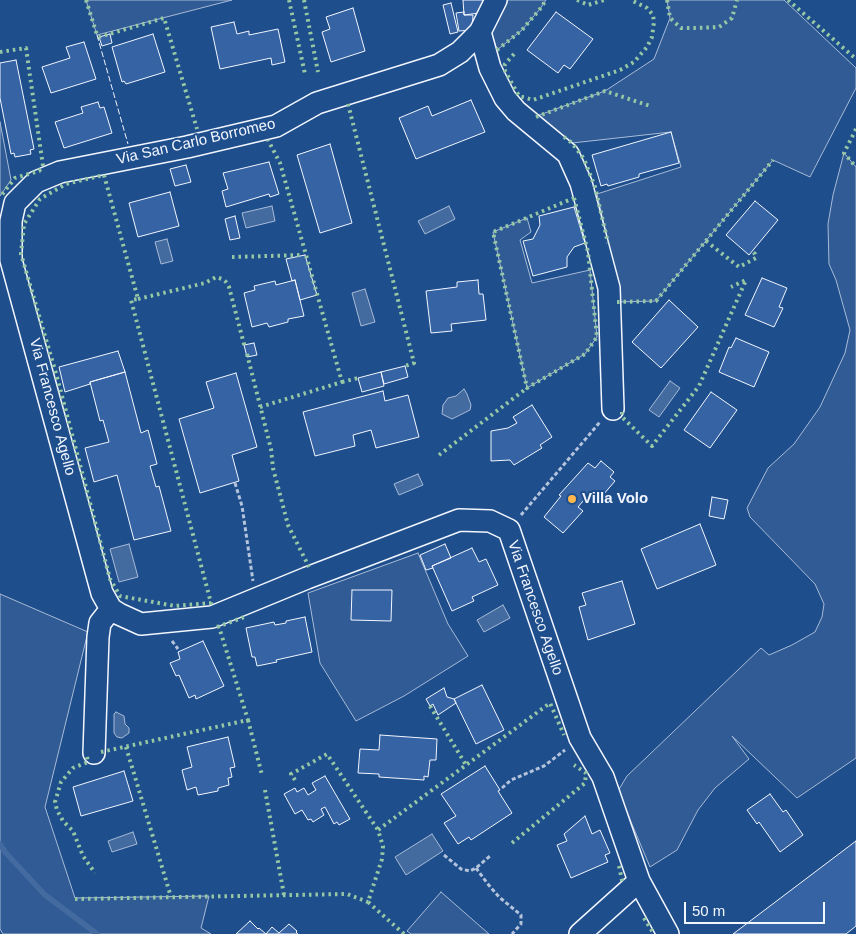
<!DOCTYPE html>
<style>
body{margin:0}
#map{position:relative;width:856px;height:934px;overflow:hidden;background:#1f4e8c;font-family:Arial,sans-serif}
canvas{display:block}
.scale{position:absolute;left:684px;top:902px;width:141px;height:22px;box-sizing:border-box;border:2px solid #f2f6ff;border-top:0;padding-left:6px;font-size:15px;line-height:18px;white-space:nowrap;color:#f2f6ff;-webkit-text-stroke:4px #1f4e8c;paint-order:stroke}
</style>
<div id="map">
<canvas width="856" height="934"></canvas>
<div class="scale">50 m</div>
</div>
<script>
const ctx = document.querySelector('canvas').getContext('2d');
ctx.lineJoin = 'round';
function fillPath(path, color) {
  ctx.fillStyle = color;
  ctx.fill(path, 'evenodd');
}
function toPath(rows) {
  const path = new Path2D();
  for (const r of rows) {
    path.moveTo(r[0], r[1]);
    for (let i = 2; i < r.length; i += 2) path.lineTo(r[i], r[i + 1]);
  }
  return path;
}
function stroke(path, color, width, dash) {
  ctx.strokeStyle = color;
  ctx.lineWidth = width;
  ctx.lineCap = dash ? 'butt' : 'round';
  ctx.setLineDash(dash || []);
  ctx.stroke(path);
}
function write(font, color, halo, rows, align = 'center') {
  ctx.font = font + ' Arial,sans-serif';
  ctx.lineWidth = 4;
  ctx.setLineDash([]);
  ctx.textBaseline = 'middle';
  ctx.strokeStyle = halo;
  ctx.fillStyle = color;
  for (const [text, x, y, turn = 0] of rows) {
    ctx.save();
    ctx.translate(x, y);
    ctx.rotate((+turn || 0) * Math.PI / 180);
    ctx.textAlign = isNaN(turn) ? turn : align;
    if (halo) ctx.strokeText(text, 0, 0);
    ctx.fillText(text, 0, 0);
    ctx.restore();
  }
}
const built = toPath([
 [86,0,232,0,97,35,86,0],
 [500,0,546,0,540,9,522,30,497,50,490,29,500,0],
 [667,0,784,0,856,68,856,88,810,177,773,160,656,301,617,302,617,281,597,194,681,167,671,132,572,143,534,117,605,91,654,59,670,18,667,0],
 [0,122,11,180,0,196,0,122],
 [844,153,856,167,856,758,797,798,732,736,749,759,715,788,698,810,677,850,650,867,618,791,627,776,761,648,769,655,792,645,815,632,822,617,824,604,815,584,750,517,747,508,768,468,794,444,820,407,845,353,850,330,836,280,829,264,828,224,833,195,844,153],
 [527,218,531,232,520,240,532,283,590,270,597,337,585,354,527,388,493,232,527,218],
 [418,553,448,624,468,656,404,696,356,721,320,663,308,593,418,553],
 [0,594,88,632,45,807,75,898,209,896,201,928,211,934,3,934,0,929,0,594],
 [441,892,489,934,411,934,407,931,441,892]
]);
fillPath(built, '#305b95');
stroke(built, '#a8bbd7', 1);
const water = toPath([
 [272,206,275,221,246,228,242,213,272,206],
 [449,206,455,219,425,234,418,221,449,206],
 [167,239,173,261,161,264,155,242,167,239],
 [365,289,375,322,361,326,352,293,365,289],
 [670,381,680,388,659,417,649,410,670,381],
 [464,389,467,394,471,405,470,410,452,419,442,414,443,405,448,398,456,396,464,389],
 [418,474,423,485,399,495,394,484,418,474],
 [129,544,138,577,119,582,110,549,129,544],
 [503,605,510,618,484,632,477,620,503,605],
 [116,712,124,716,125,724,129,728,129,733,122,738,117,737,114,733,114,714,116,712],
 [133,832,137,844,112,852,108,841,133,832],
 [432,834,443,851,406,875,395,857,432,834]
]);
fillPath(water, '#446ba0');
stroke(water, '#a8bbd7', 1);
stroke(toPath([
 [0,844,5,852,45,895,97,934]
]), '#446ba0', 5.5);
const building = toPath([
 [463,0,488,0,487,12,464,15,463,0],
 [451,3,458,32,450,34,443,5,451,3],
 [353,8,365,51,331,62,322,32,330,29,326,17,353,8],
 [464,12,464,15,473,15,472,30,459,31,456,13,464,12],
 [556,12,593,39,570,69,564,65,558,73,527,50,556,12],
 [234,22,237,34,249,31,249,35,278,29,285,62,272,65,271,58,220,69,211,27,234,22],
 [110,34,112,43,102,46,99,37,110,34],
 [153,34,165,72,126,84,124,81,122,82,112,47,153,34],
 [84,42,96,79,51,93,42,67,70,58,66,47,84,42],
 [16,60,34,149,30,150,31,154,15,157,14,153,11,154,0,98,0,63,16,60],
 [471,100,485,132,416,159,399,118,428,106,432,116,471,100],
 [98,102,100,108,104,107,112,133,64,148,55,122,83,113,81,107,98,102],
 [671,132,679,163,639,174,639,177,608,186,607,184,601,186,592,155,671,132],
 [330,144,352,223,320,233,297,155,330,144],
 [269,162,279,194,270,197,269,194,226,207,222,191,228,189,223,173,269,162],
 [186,165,191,182,175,186,170,169,186,165],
 [170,192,179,226,138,237,129,203,170,192],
 [755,201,778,220,749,255,726,235,755,201],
 [574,207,585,243,574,247,567,257,567,267,533,276,523,241,533,239,540,225,539,216,574,207],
 [235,216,240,238,230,240,225,219,235,216],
 [305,255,317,295,300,300,295,280,292,281,286,259,305,255],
 [762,278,787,288,779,307,783,308,774,327,745,315,762,278],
 [295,280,304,316,288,319,288,322,269,327,267,323,252,327,244,293,255,290,254,286,275,281,276,285,295,280],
 [478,280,479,294,483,294,486,320,451,324,452,331,431,333,426,291,457,287,457,282,478,280],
 [669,300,698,327,661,368,632,342,669,300],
 [736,338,769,352,754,387,719,372,729,347,731,348,736,338],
 [254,343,257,355,247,357,244,345,254,343],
 [118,351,125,372,90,382,90,384,65,392,59,367,118,351],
 [405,366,408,377,384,384,381,372,405,366],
 [125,372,141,433,148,430,157,464,150,466,156,487,159,486,171,531,134,540,117,475,94,482,85,448,109,442,103,420,100,421,90,382,125,372],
 [381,372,384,386,362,392,358,378,381,372],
 [236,373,257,447,232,455,239,481,200,493,179,419,214,408,206,382,236,373],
 [383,391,385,401,408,395,419,437,376,448,371,430,353,435,355,446,315,456,303,412,383,391],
 [711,392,737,410,710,448,684,430,711,392],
 [532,405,552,437,540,445,542,448,514,465,510,460,491,461,491,431,508,428,517,423,513,417,532,405],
 [601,461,614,472,610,477,615,481,597,502,589,494,578,507,583,511,563,533,544,517,561,496,559,495,588,463,595,468,601,461],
 [712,497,728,500,724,519,709,516,712,497],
 [700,524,716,565,657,589,641,549,700,524],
 [445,544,451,558,432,566,433,568,426,570,420,555,445,544],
 [472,548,479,562,486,559,498,585,472,597,474,601,452,611,432,566,472,548],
 [622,581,635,624,588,640,579,607,586,605,582,593,622,581],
 [352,590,392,590,391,621,351,620,352,590],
 [305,617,312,652,276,660,277,662,257,666,255,657,252,657,246,628,274,622,275,625,286,623,286,621,305,617],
 [203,641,224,686,196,699,195,695,189,698,179,675,176,676,170,663,180,659,178,652,203,641],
 [482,685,504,730,476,744,454,699,482,685],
 [444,688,447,697,454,699,456,703,438,715,433,704,430,706,426,699,444,688],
 [380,735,437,739,436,760,430,760,428,777,424,776,424,780,379,777,379,774,358,773,360,749,379,750,380,735],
 [228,737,235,767,230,768,232,777,228,778,229,785,218,788,218,791,198,795,196,787,187,790,182,770,192,767,187,747,228,737],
 [485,766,500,790,498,791,512,813,471,840,469,837,458,844,444,823,456,816,441,794,485,766],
 [124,771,133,801,81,816,73,787,124,771],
 [325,776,350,819,339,825,337,822,334,824,325,807,321,809,324,815,313,822,311,819,308,820,302,810,295,814,284,794,295,788,297,792,304,788,308,795,316,790,312,783,325,776],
 [770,794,783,812,786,810,803,835,780,852,759,822,757,824,747,810,770,794],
 [585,816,592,834,600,830,610,853,605,855,608,862,571,878,557,845,567,841,564,834,585,816],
 [856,841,856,926,846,934,733,934,856,841],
 [250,921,258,929,259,928,266,934,272,927,279,933,289,924,297,931,296,932,298,934,236,934,250,921]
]);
fillPath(building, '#3563a3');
stroke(building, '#f2f6ff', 1);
const minor = toPath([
 [496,0,480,32,460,52,439,65,317,103,276,126,187,147,60,172,36,182,15,203,11,221,11,260,102,593,111,609,119,614,141,624,212,617,307,578,459,520,490,521,509,530,580,738,603,777,639,881,668,934],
 [480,32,490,68,505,98,516,111,568,154,581,183,609,288,613,409],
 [94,753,98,637,100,623,111,609],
 [580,934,639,881]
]);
stroke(minor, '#f2f6ff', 24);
stroke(toPath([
 [235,483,242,506,253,581],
 [521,515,600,422],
 [172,641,178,649],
 [502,788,511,780,544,766,565,750],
 [444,855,461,869,470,871,476,868,490,856],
 [476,868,487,883,499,897,521,915,521,924,512,934]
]), '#b3c4dc', 3, [4, 2.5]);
stroke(minor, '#1f4e8c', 21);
stroke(toPath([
 [86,0,97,35,99,37,164,18,197,129],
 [289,0,305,74],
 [304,0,318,72],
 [577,0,588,5,604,0],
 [667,0,670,18,681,28,697,28,719,27,732,18,737,0],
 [788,0,856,59],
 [497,50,522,30,540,9,546,0],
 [0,52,26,48,43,166,39,171,15,178,0,197],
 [514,54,505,64,504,69,519,96,533,100,620,70,634,62,647,47,652,37,654,22,653,15,647,8,631,0],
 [348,104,414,363,405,366],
 [536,117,605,91,650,106],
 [856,129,844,153,856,167],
 [564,137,572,143,584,159,595,187,608,243],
 [104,175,138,299,131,300,211,603,175,606,120,596,110,579,57,377,21,254,24,224,40,199,66,184,104,175],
 [574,198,588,252,597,337,585,354,527,388,493,232,574,198],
 [706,241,739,267,756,258,755,254,752,251],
 [232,257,303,255],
 [138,299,205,283,216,277,222,279,226,282,229,287,245,348],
 [617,302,656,301,773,160],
 [247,354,271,449,273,468,288,525,309,567],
 [342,382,358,378],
 [260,407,342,382,280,163,268,140],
 [622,412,622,417,652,446,699,386,746,280,731,287],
 [439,455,527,388],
 [217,627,247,616],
 [430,706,466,765],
 [248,720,262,775],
 [126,747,171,897],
 [101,752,248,720,219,627],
 [87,757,88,762,73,768,61,782,55,802,57,810,63,821,73,831,83,856,95,873],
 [295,780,291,774,327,754,378,830],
 [265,790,284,895],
 [512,843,585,783,586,773,574,765],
 [619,866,623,885],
 [75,899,347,894,368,902],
 [644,918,654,934],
 [404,934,368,902,382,859,383,846,378,830,550,703,564,735]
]), '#97c8a6', 4, [2.5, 4]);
stroke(toPath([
 [97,35,128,144]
]), '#f2f6ff', 1, [6, 2.5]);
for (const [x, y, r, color] of [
 [572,499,5,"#ffb74d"]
]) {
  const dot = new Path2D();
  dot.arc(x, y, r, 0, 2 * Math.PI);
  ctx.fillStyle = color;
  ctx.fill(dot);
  stroke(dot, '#1f4e8c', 2);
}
write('15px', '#f2f6ff', '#1f4e8c', [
 ["Via San Carlo Borromeo",196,142,-13],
 ["Via Francesco Agello",52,407,75],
 ["Via Francesco Agello",535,608,71]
]);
write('bold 15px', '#f2f6ff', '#1f4e8c', [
 ["Villa Volo",582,499]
], 'left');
</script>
